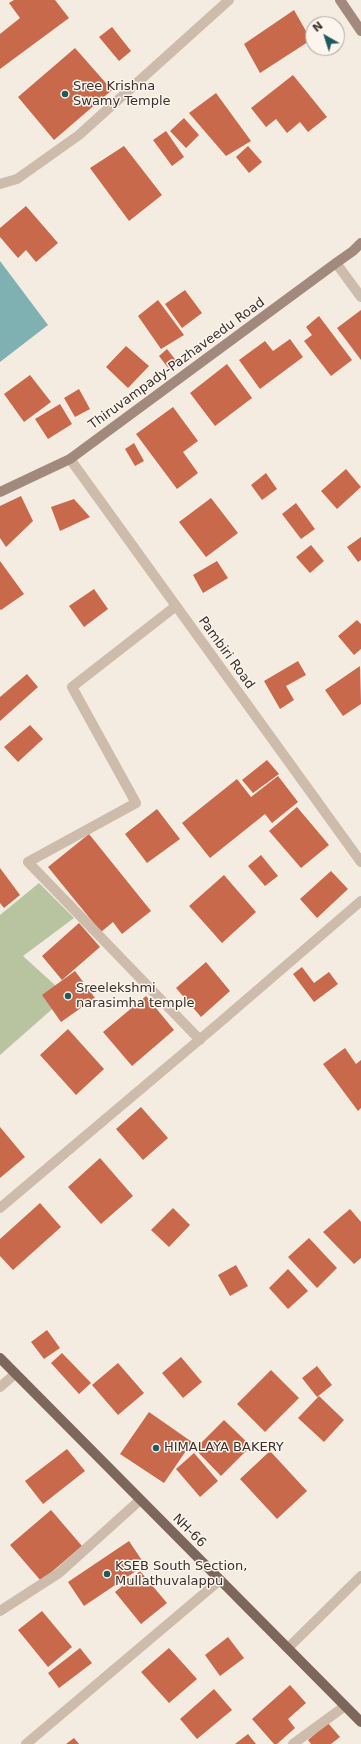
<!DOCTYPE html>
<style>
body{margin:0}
#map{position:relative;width:361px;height:1744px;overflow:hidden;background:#f4ebe1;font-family:"DejaVu Sans",sans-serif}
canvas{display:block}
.north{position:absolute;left:305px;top:16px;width:40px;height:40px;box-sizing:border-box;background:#fbf5ee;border:1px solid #aea6a0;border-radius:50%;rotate:321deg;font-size:11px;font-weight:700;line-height:16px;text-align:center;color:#3b302b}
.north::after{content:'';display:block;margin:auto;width:14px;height:18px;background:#1f5a5e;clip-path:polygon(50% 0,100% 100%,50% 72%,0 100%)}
</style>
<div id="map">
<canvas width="361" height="1744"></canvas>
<div class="north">N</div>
</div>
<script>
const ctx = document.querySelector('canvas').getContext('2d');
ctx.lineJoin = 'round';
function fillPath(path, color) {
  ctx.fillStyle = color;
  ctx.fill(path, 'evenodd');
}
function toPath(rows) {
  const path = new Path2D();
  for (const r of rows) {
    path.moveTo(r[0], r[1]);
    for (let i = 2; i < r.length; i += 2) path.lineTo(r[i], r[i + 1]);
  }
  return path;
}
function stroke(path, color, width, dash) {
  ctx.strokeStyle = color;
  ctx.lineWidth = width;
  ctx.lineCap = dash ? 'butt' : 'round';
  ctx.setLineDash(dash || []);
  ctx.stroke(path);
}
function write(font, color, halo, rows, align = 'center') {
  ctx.font = font + ' "DejaVu Sans",sans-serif';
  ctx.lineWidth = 3;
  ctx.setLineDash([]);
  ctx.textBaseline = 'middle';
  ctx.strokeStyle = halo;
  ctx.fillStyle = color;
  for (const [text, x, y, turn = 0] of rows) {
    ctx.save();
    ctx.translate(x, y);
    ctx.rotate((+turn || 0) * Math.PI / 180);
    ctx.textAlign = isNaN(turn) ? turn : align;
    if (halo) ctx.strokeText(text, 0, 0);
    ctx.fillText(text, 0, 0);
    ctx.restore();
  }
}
fillPath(toPath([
 [39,883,74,918,23,956,67,996,0,1055,0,915]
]), '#b8c4a0');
fillPath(toPath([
 [0,261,48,325,0,362]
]), '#7fb0b2');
fillPath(toPath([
 [14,0,55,0,69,18,0,69,0,34,20,18,9,3],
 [294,10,311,40,260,73,244,44],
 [112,27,131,51,119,61,99,37],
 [75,48,112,90,54,140,18,97],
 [293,75,327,117,308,132,300,122,287,133,276,119,266,127,251,108],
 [216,93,251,141,226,156,189,113],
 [184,118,199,135,186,148,170,131],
 [166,131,184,157,172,166,153,140],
 [124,146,162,195,129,221,90,168],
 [248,146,262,162,249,173,236,157],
 [26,206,58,243,36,262,26,250,18,258,0,237,0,228],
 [185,290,202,313,182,328,165,304],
 [158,300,184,335,161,349,138,316],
 [361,310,361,360,337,328],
 [319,316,352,360,331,376,304,341,312,335,306,327],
 [290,339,303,357,260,389,239,360,265,341,273,351],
 [126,346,149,366,128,388,106,367],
 [167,349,178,363,169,369,159,356],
 [227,364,252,398,215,426,190,393],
 [30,375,51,402,24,422,4,394],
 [79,389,90,409,75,417,64,398],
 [60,404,72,424,48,439,35,419],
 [173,407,198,441,183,452,198,473,177,489,136,434],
 [134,443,144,461,135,466,125,449],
 [346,469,361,487,337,509,321,491],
 [266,473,277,489,262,500,251,485],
 [21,496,33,521,6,547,0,538,0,506],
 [211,498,238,533,206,557,179,522],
 [74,499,90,517,60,531,51,507],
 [296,503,315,529,301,539,282,514],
 [361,537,361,560,358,562,347,547],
 [311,545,324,561,310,573,296,557],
 [0,561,24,594,1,610,0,609],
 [217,561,228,578,203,593,193,575],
 [94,589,108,609,84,627,69,606],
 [357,620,361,624,361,649,354,655,338,636],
 [298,661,306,675,286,686,294,700,280,709,264,681],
 [360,666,361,704,343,716,325,690],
 [27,674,38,687,0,721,0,697],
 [30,725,43,739,18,762,4,747],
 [267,760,279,774,253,793,242,780],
 [278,776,298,802,272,823,265,814,210,858,182,823,237,779,251,797],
 [297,807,329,845,301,868,269,831],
 [157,809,180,839,147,863,125,834],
 [89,834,151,911,122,934,113,922,101,932,48,867],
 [261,855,278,876,265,886,248,866],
 [0,868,20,895,4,908,0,903],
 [331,871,348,889,317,918,300,899],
 [224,875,256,912,222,943,189,906],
 [79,923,100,947,62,980,42,956],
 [206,962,230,991,201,1017,176,988],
 [302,967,314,983,329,972,338,984,314,1002,293,974],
 [75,971,95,998,61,1022,42,995],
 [146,996,174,1030,132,1066,103,1032],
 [68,1029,104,1069,76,1095,40,1055],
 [345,1048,356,1064,361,1060,361,1108,358,1111,323,1064],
 [141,1107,168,1138,143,1160,116,1129],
 [0,1127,25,1157,0,1178],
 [100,1158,133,1196,101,1224,68,1187],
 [40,1203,61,1227,13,1270,0,1256,0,1239],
 [173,1208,190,1225,169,1247,151,1230],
 [350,1209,361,1222,361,1258,354,1264,323,1232],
 [309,1238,337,1268,317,1288,288,1257],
 [236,1265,248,1286,230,1296,218,1275],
 [288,1269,308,1291,288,1309,269,1288],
 [47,1330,60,1348,44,1359,31,1342],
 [62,1353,91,1383,79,1394,51,1363],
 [181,1357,202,1382,183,1398,162,1373],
 [118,1363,144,1393,118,1415,92,1385],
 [317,1366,332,1385,317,1397,302,1378],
 [271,1370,299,1398,265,1432,237,1404],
 [319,1396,344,1420,324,1442,298,1418],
 [149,1412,192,1442,164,1483,120,1454],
 [224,1420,251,1446,221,1476,195,1449],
 [67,1449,85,1471,43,1504,25,1481],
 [270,1451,307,1491,277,1519,240,1479],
 [194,1453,218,1481,200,1497,176,1469],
 [51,1510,82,1546,41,1581,10,1545],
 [129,1541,145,1565,84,1606,68,1582],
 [140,1571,167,1603,141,1624,115,1592],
 [42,1611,72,1647,48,1667,18,1630],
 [228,1637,244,1658,220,1676,205,1655],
 [80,1648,92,1663,59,1688,48,1673],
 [169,1648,197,1679,169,1703,141,1672],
 [290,1685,306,1703,288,1719,295,1728,277,1744,274,1744,252,1719],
 [214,1689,232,1710,197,1739,180,1719],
 [328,1723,340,1737,331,1744,311,1744,308,1740],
 [248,1734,256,1744,235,1744],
 [74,1738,79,1744,66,1744]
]), '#c8694b');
stroke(toPath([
 [0,1387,15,1374]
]), '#cdbbac', 10);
stroke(toPath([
 [0,184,17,179,79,135,229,0],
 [336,263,361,297],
 [70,459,361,862],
 [176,606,72,687,136,803,28,862,200,1040],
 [0,1208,218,1024,361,901],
 [0,1611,59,1573,140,1500],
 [288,1648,361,1576],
 [26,1744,220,1580],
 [293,1744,345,1706]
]), '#cdbbac', 10);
stroke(toPath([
 [340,0,361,31],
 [0,492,70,459,336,263,353,251,361,243]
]), '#a18a7d', 10);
stroke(toPath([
 [0,1358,361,1722]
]), '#7d675c', 10);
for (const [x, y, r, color] of [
 [65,94,4,"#1f5a5e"],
 [68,996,4,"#1f5a5e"],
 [156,1448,4,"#1f5a5e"],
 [107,1574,4,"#1f5a5e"]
]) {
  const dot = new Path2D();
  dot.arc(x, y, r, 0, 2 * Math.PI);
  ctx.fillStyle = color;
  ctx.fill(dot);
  stroke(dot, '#fbf5ee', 1.5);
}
write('13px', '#3b302b', '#fbf5ee', [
 ["Sree Krishna",73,87],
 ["Swamy Temple",73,102],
 ["Sreelekshmi",76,989],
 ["narasimha temple",76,1004],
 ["HIMALAYA BAKERY",164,1448],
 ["KSEB South Section,",115,1567],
 ["Mullathuvalappu",115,1582]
], 'left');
write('13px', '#3b302b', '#fbf5ee', [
 ["Thiruvampady-Pazhaveedu Road",177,364,-36],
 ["Pambiri Road",226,653,54],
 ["NH-66",189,1531,45]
]);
</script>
